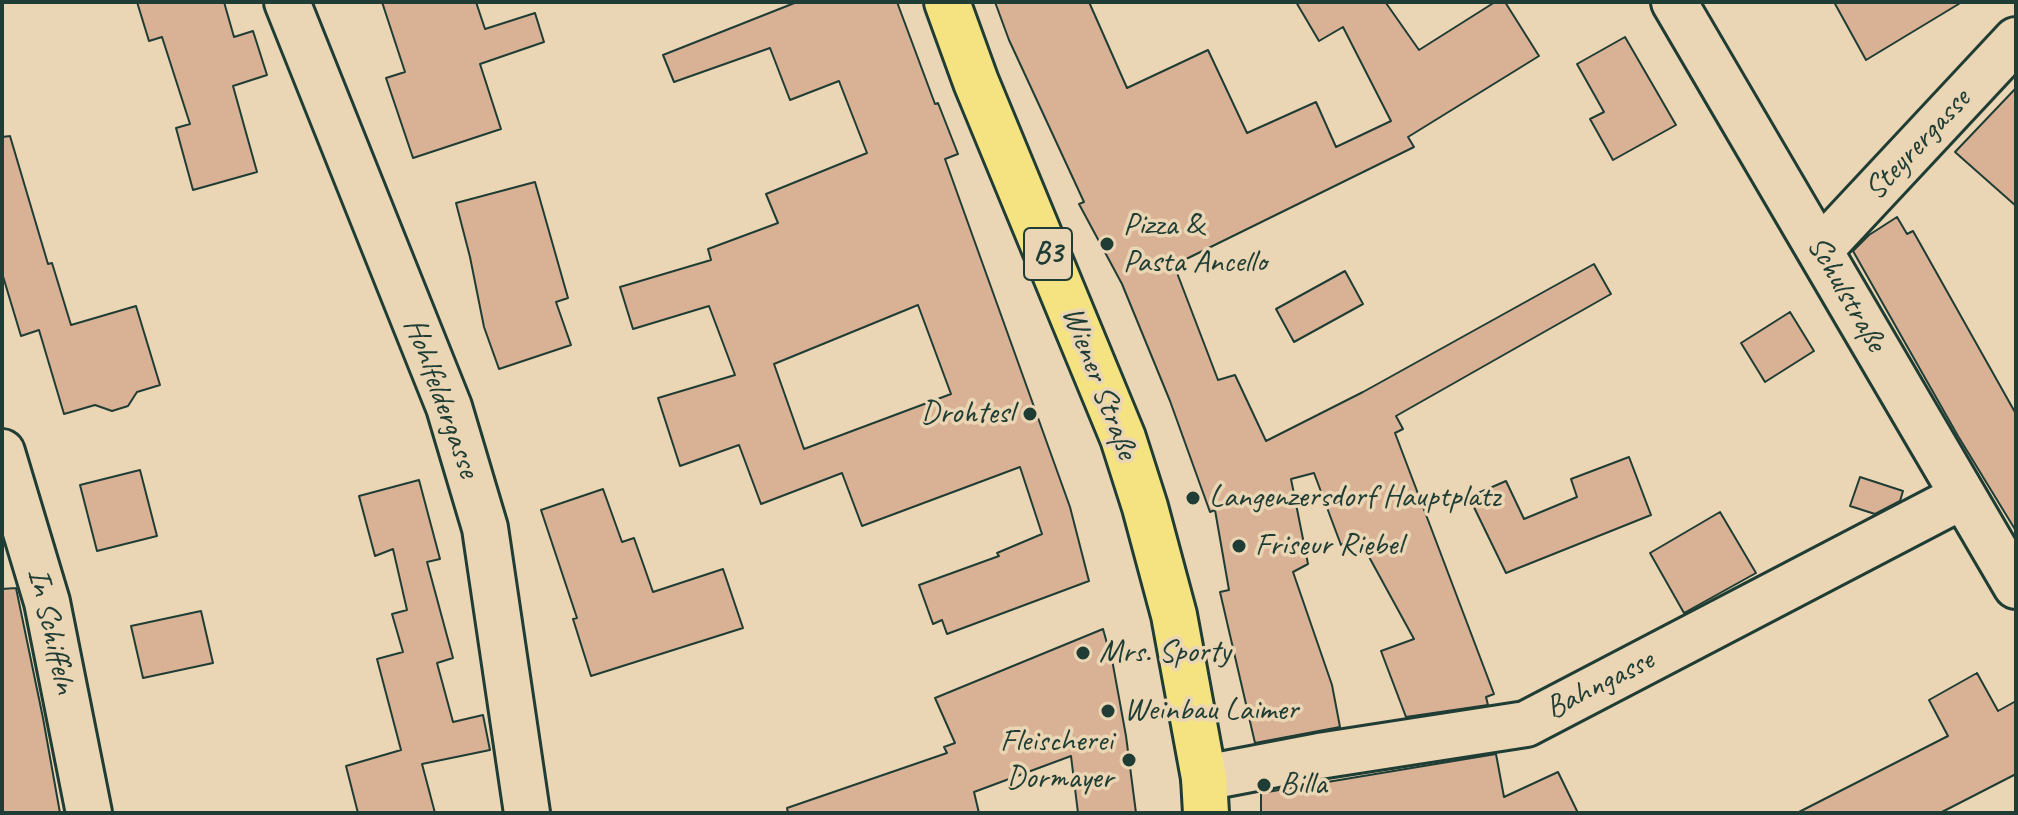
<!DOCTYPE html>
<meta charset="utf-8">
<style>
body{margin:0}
#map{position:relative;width:2018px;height:815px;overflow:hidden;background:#ead6b4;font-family:Caveat,sans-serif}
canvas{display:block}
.frame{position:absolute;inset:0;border:4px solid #1f3d34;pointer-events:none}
</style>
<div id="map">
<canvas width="2018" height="815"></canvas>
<div class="frame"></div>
</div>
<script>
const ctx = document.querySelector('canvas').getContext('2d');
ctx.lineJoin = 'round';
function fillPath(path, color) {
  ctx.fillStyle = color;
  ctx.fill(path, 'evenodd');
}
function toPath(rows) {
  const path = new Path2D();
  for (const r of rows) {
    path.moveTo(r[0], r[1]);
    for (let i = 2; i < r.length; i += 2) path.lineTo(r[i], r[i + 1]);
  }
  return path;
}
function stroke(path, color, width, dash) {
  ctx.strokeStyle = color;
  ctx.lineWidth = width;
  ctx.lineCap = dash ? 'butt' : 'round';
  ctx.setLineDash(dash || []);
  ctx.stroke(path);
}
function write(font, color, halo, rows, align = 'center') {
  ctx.font = font + ' Caveat,sans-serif';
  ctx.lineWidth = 7;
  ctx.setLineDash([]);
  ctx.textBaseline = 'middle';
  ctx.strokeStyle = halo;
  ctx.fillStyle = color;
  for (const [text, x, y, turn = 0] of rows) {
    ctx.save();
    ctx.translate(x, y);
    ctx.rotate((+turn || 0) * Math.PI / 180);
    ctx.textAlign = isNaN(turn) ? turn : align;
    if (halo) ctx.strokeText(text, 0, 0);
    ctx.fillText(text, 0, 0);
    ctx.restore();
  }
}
const building = toPath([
 [137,2,224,2,234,37,253,31,267,75,233,86,257,172,193,190,176,128,190,124,162,37,149,41,137,2],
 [382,2,476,2,485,29,535,13,544,42,480,64,501,129,413,158,386,78,405,72,382,2],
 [797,2,897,2,935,104,938,103,958,154,945,159,1070,507,1089,581,947,634,942,620,933,624,919,585,999,556,997,553,1042,534,1020,467,862,526,842,473,761,504,739,445,680,466,658,398,735,375,709,306,633,329,620,287,711,260,708,249,778,223,766,194,867,153,839,81,790,100,770,48,674,82,663,55,797,2],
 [918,305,951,394,804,449,774,364,918,305],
 [995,2,1089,2,1127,88,1208,50,1247,133,1316,102,1336,147,1391,121,1343,27,1319,41,1296,2,1388,2,1386,3,1419,50,1495,2,1505,2,1539,56,1408,137,1414,147,1174,265,1218,380,1235,375,1266,441,1363,392,1594,264,1611,294,1396,416,1403,429,1395,433,1494,694,1486,697,1488,705,1406,717,1381,651,1414,639,1357,535,1341,545,1314,473,1291,479,1308,564,1293,572,1332,685,1340,727,1255,743,1220,592,1229,590,1215,510,1210,512,1170,401,1122,284,1079,204,1084,202,1009,40,995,2],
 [1834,2,1962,2,1866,60,1834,2],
 [1625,37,1676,125,1613,160,1590,119,1604,112,1577,64,1625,37],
 [2016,88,2016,206,1955,152,2016,88],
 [10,136,48,264,52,263,71,325,136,306,160,385,137,392,128,406,112,411,95,405,64,414,39,330,21,336,2,273,2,137,10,136],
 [535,182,568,298,556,302,571,345,499,369,484,327,470,257,456,203,535,182],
 [1897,217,1907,234,1913,231,2016,414,2016,531,1958,436,1853,251,1869,235,1897,217],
 [1345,271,1363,304,1294,342,1276,309,1345,271],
 [1790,312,1814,351,1765,382,1741,343,1790,312],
 [1629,457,1651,515,1506,573,1469,497,1506,481,1524,519,1577,497,1571,479,1629,457],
 [140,470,157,536,97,551,80,485,140,470],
 [1860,477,1903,491,1900,501,1875,514,1850,506,1860,477],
 [419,480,440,559,427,562,453,658,437,663,453,722,483,715,490,750,422,764,435,813,358,813,346,766,401,750,377,659,403,652,392,614,407,610,393,549,375,556,359,496,419,480],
 [603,489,622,542,634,538,653,592,723,569,743,628,591,676,573,619,577,618,541,510,603,489],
 [1720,512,1756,573,1684,613,1650,553,1720,512],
 [16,588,43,718,60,813,2,813,2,589,16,588],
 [201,611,213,663,143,678,131,626,201,611],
 [1103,629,1113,665,1126,736,1136,813,1078,813,1071,756,974,792,979,813,788,813,787,808,947,753,944,747,955,743,935,698,1103,629],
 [1977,673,1998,711,2016,701,2016,774,1940,813,1797,813,1948,736,1929,700,1977,673],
 [1496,754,1504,797,1558,772,1578,813,1261,813,1261,793,1496,754]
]);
fillPath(building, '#d9b195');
stroke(building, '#1f3d34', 2);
const minor = toPath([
 [287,2,449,407,485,528,527,813],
 [1674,2,2016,586],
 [1820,250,2016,40],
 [2,452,47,602,89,813],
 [1204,778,1319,756,1526,724,1963,496]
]);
const major = toPath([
 [947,2,976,82,1123,438,1145,507,1174,615,1204,778,1206,813]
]);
stroke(minor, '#1f3d34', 50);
stroke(major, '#1f3d34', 50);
stroke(minor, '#ead6b4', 44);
stroke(major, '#f5e382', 44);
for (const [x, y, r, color] of [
 [1107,244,8,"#1f3d34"],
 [1030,414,8,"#1f3d34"],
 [1193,498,8,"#1f3d34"],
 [1239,546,8,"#1f3d34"],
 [1083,653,8,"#1f3d34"],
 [1108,711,8,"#1f3d34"],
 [1129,760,8,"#1f3d34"],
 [1264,785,8,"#1f3d34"]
]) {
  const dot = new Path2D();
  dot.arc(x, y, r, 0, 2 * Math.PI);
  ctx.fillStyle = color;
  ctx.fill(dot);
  stroke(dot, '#ead6b4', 3);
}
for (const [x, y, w] of [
 [1048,254,48]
]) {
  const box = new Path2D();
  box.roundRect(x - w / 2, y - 26, w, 52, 6);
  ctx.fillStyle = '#ead6b4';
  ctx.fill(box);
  stroke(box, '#1f3d34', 2);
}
write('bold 30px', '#1f3d34', null, [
 ["B3",1048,254]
]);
write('32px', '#1f3d34', '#ead6b4', [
 ["Steyrergasse",1918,145,-47],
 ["Schulstraße",1846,294,60],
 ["Wiener Straße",1099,383,69],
 ["Hohlfeldergasse",441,398,70],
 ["In Schiffeln",51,631,77],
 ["Bahngasse",1600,685,-27]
]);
write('32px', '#1f3d34', '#ead6b4', [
 ["Pizza &",1123,226],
 ["Pasta Ancello",1123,263],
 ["Drohtesl",1014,414,"right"],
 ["Langenzersdorf Hauptplatz",1209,498],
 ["Friseur Riebel",1255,546],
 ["Mrs. Sporty",1099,653],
 ["Weinbau Laimer",1124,711],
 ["Fleischerei",1113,742,"right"],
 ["Dormayer",1113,779,"right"],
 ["Billa",1280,785]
], 'left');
</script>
